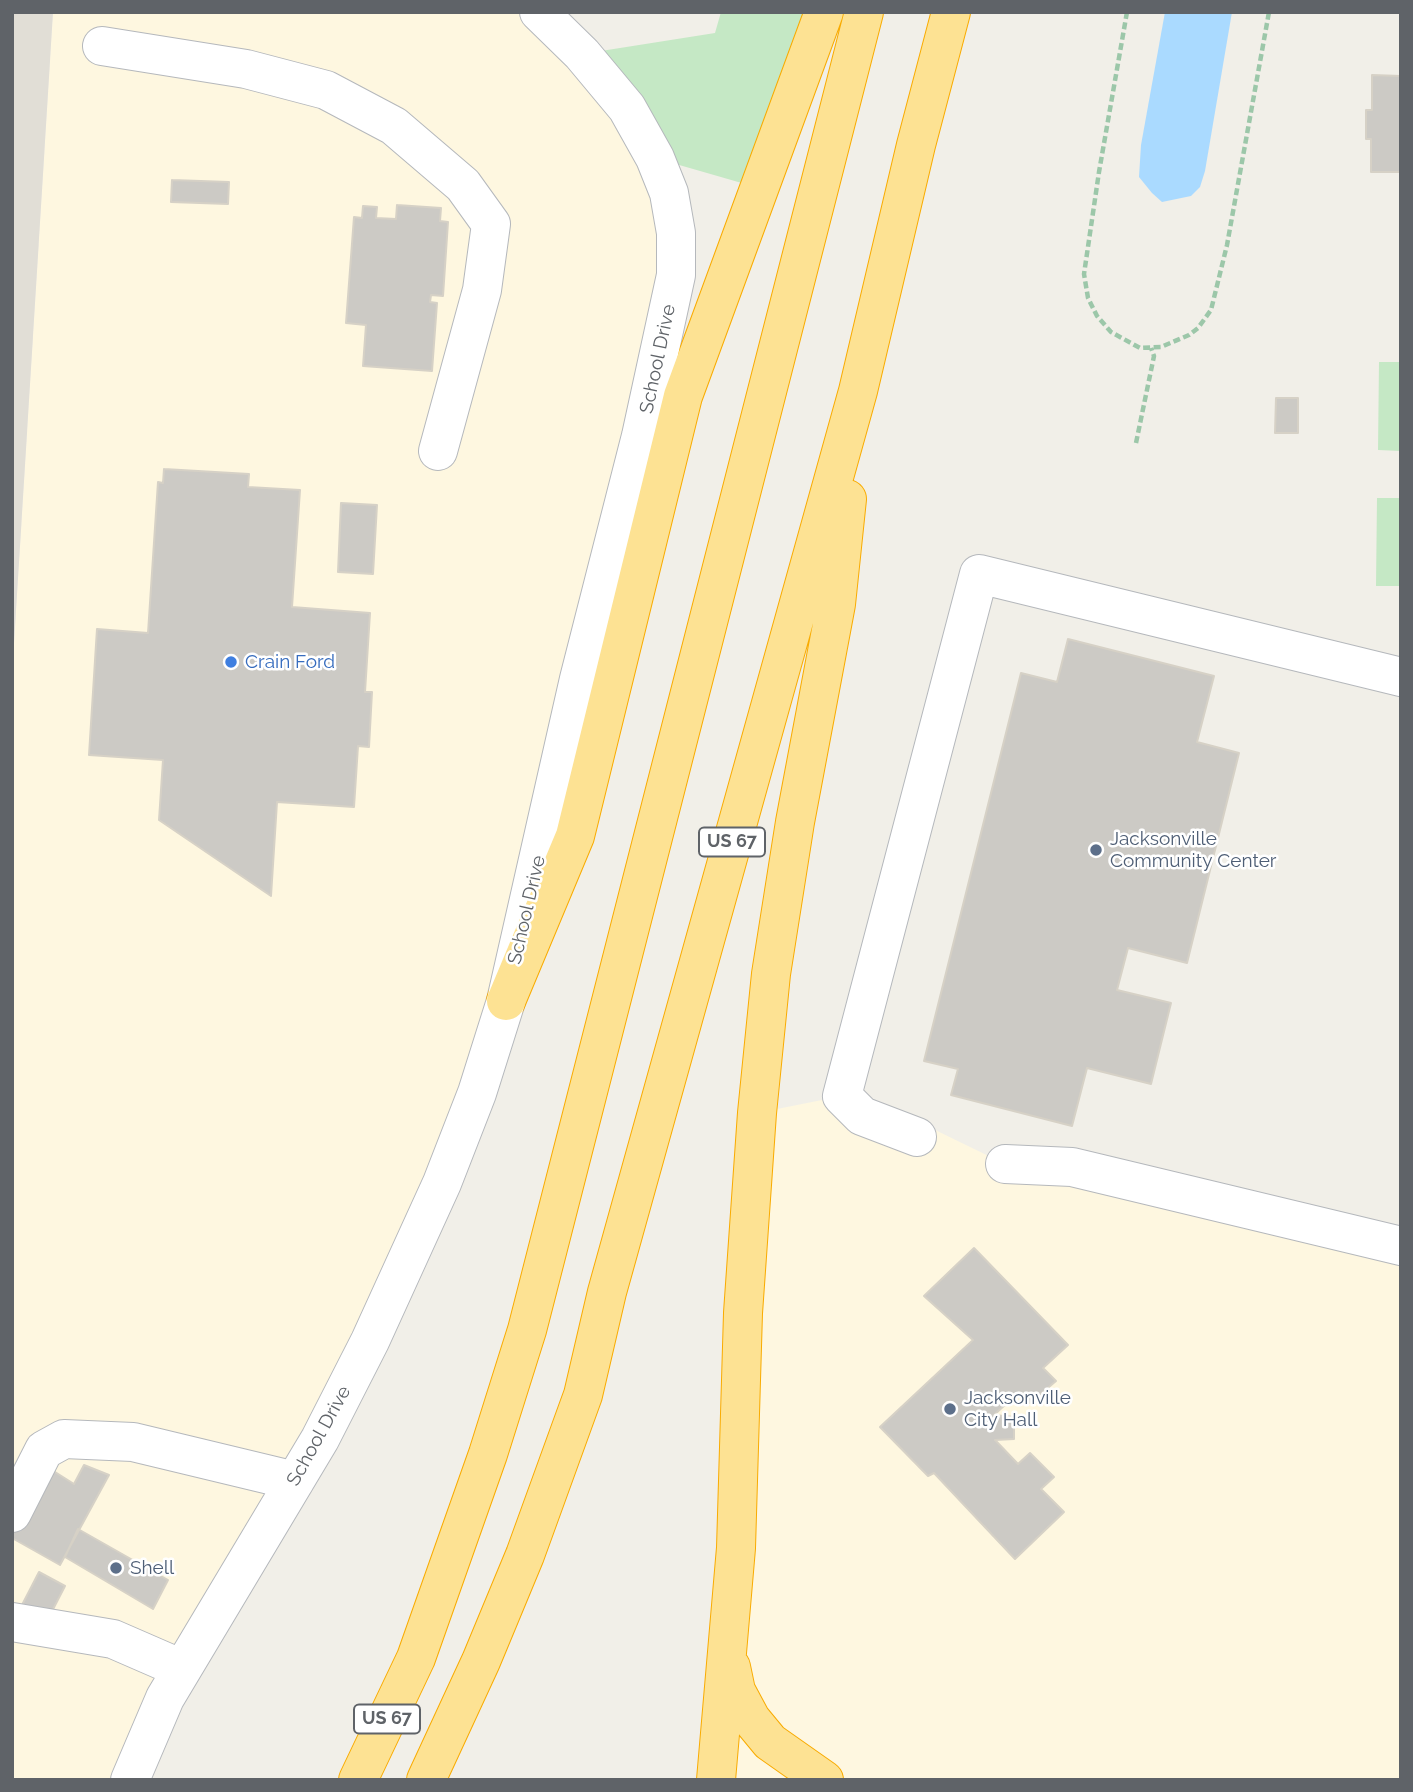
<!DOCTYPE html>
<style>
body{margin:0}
#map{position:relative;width:1413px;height:1792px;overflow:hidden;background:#f1efe8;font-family:Raleway,sans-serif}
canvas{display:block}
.frame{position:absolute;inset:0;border:14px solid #5f6368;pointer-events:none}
</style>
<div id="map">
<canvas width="1413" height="1792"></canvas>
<div class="frame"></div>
</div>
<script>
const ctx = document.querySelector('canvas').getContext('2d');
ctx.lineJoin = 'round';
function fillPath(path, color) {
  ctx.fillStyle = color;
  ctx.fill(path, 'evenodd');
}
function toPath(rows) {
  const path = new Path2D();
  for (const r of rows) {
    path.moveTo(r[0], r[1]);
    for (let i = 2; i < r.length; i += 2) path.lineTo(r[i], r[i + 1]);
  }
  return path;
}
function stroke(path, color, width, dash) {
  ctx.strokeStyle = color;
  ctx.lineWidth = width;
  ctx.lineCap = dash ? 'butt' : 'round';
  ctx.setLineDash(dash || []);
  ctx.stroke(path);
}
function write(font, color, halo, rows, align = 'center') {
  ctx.font = font + ' Raleway,sans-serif';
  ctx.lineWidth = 5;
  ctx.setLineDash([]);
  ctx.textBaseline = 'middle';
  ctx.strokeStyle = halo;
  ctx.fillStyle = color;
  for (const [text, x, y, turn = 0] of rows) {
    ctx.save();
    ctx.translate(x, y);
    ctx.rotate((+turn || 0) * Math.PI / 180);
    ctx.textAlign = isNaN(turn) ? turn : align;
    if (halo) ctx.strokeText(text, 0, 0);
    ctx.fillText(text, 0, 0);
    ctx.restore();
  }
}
fillPath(toPath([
 [53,12,539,12,582,54,676,233,477,1093,130,1780,12,1780,12,675],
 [842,1096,929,1127,1005,1164,1401,1246,1401,1780,716,1780,757,1113]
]), '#fef7e0');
fillPath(toPath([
 [12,12,53,12,12,675]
]), '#e1ded6');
fillPath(toPath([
 [721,12,824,12,759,188,655,158,582,54,715,33],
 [1379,362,1401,362,1401,451,1378,450],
 [1377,498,1401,498,1401,586,1376,586]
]), '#c5e8c5');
fillPath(toPath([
 [1165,12,1232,12,1205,171,1200,187,1191,196,1162,202,1152,193,1139,177,1141,145]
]), '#aadaff');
const building = toPath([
 [1372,75,1401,76,1401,172,1371,172,1371,139,1366,139,1366,110,1372,110,1372,75],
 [172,180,229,182,228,204,171,202,172,180],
 [397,205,441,208,440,221,448,222,443,296,431,295,430,302,437,303,432,371,363,366,366,325,346,323,354,217,362,218,363,206,377,207,376,218,396,219,397,205],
 [1276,398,1298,398,1298,433,1275,433,1276,398],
 [164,469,249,474,248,487,300,490,292,607,370,613,365,692,372,692,369,747,358,746,354,807,277,802,271,896,159,820,163,760,89,755,97,629,148,633,158,482,163,483,164,469],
 [341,503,377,505,373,574,338,572,341,503],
 [1068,639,1214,676,1197,742,1239,753,1187,963,1128,948,1117,990,1171,1003,1151,1084,1087,1068,1072,1126,951,1095,958,1069,924,1061,1021,673,1057,682,1068,639],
 [974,1248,1068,1345,1043,1368,1056,1381,1030,1403,1019,1392,994,1415,1014,1417,1014,1439,995,1440,1018,1464,1030,1453,1054,1477,1041,1489,1064,1512,1015,1559,934,1473,928,1476,880,1427,973,1340,924,1296,974,1248],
 [44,1465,74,1484,84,1465,109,1475,60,1565,12,1538,12,1526,44,1465],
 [78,1529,168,1580,153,1609,65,1557,78,1529],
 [39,1572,65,1586,48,1619,22,1605,39,1572]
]);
fillPath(building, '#cccac5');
stroke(building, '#d6d1c6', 2);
const minor = toPath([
 [102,46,246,69,326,90,394,126,463,185,491,224,482,290,438,451],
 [917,1137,862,1116,842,1096,979,574,1401,677],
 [1005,1164,1072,1167,1401,1246],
 [12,1513,44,1450,64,1439,133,1442,295,1481],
 [12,1622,113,1639,182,1669],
 [130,1780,165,1698,320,1439,370,1341,442,1183,477,1093,506,1001,579,679,641,436,676,275,676,233,669,193,655,158,627,108,582,54,539,12]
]);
const highway = toPath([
 [506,1001,575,836,683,396,824,12],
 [731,1667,736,1691,751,1719,770,1742,824,1780],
 [358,1780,416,1658,488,1454,527,1330,864,12],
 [426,1780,481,1661,525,1555,583,1395,607,1292,858,391,916,145,951,12],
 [716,1780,736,1548,743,1313,757,1113,771,974,795,822,836,604,847,499]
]);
stroke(minor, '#b5b8bc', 40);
stroke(highway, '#f9ab00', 40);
stroke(toPath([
 [1127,12,1099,172,1084,274,1088,298,1097,316,1111,332,1140,348,1161,347,1189,335,1198,328,1211,310,1227,245,1269,12],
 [1136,443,1154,356,1151,348]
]), '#9cc7a9', 4.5, [7, 3.5]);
stroke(minor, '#fff', 38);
stroke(highway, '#fde293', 38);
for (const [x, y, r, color] of [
 [231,662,7,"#3f7fe0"],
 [1096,850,7,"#5c6f8a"],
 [950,1409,7,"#5c6f8a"],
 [116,1568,7,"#5c6f8a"]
]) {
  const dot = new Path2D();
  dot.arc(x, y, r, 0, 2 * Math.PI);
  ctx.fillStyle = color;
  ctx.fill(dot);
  stroke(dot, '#fff', 2.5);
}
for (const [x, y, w] of [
 [732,842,66],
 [387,1719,66]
]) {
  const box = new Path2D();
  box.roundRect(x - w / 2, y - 14.5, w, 29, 5);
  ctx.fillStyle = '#fff';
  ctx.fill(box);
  stroke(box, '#5f6368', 2);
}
write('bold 18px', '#5f6368', null, [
 ["US 67",732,842],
 ["US 67",387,1719]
]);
write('19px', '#5f6368', '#fff', [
 ["School Drive",658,359,-78],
 ["School Drive",527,910,-77],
 ["School Drive",319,1436,-61]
]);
write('19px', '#366cbe', '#fff', [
 ["Crain Ford",245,662]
], 'left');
write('19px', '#4e5e75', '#fff', [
 ["Jacksonville",1110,839],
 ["Community Center",1110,861],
 ["Jacksonville",964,1398],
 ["City Hall",964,1420],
 ["Shell",130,1568]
], 'left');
</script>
